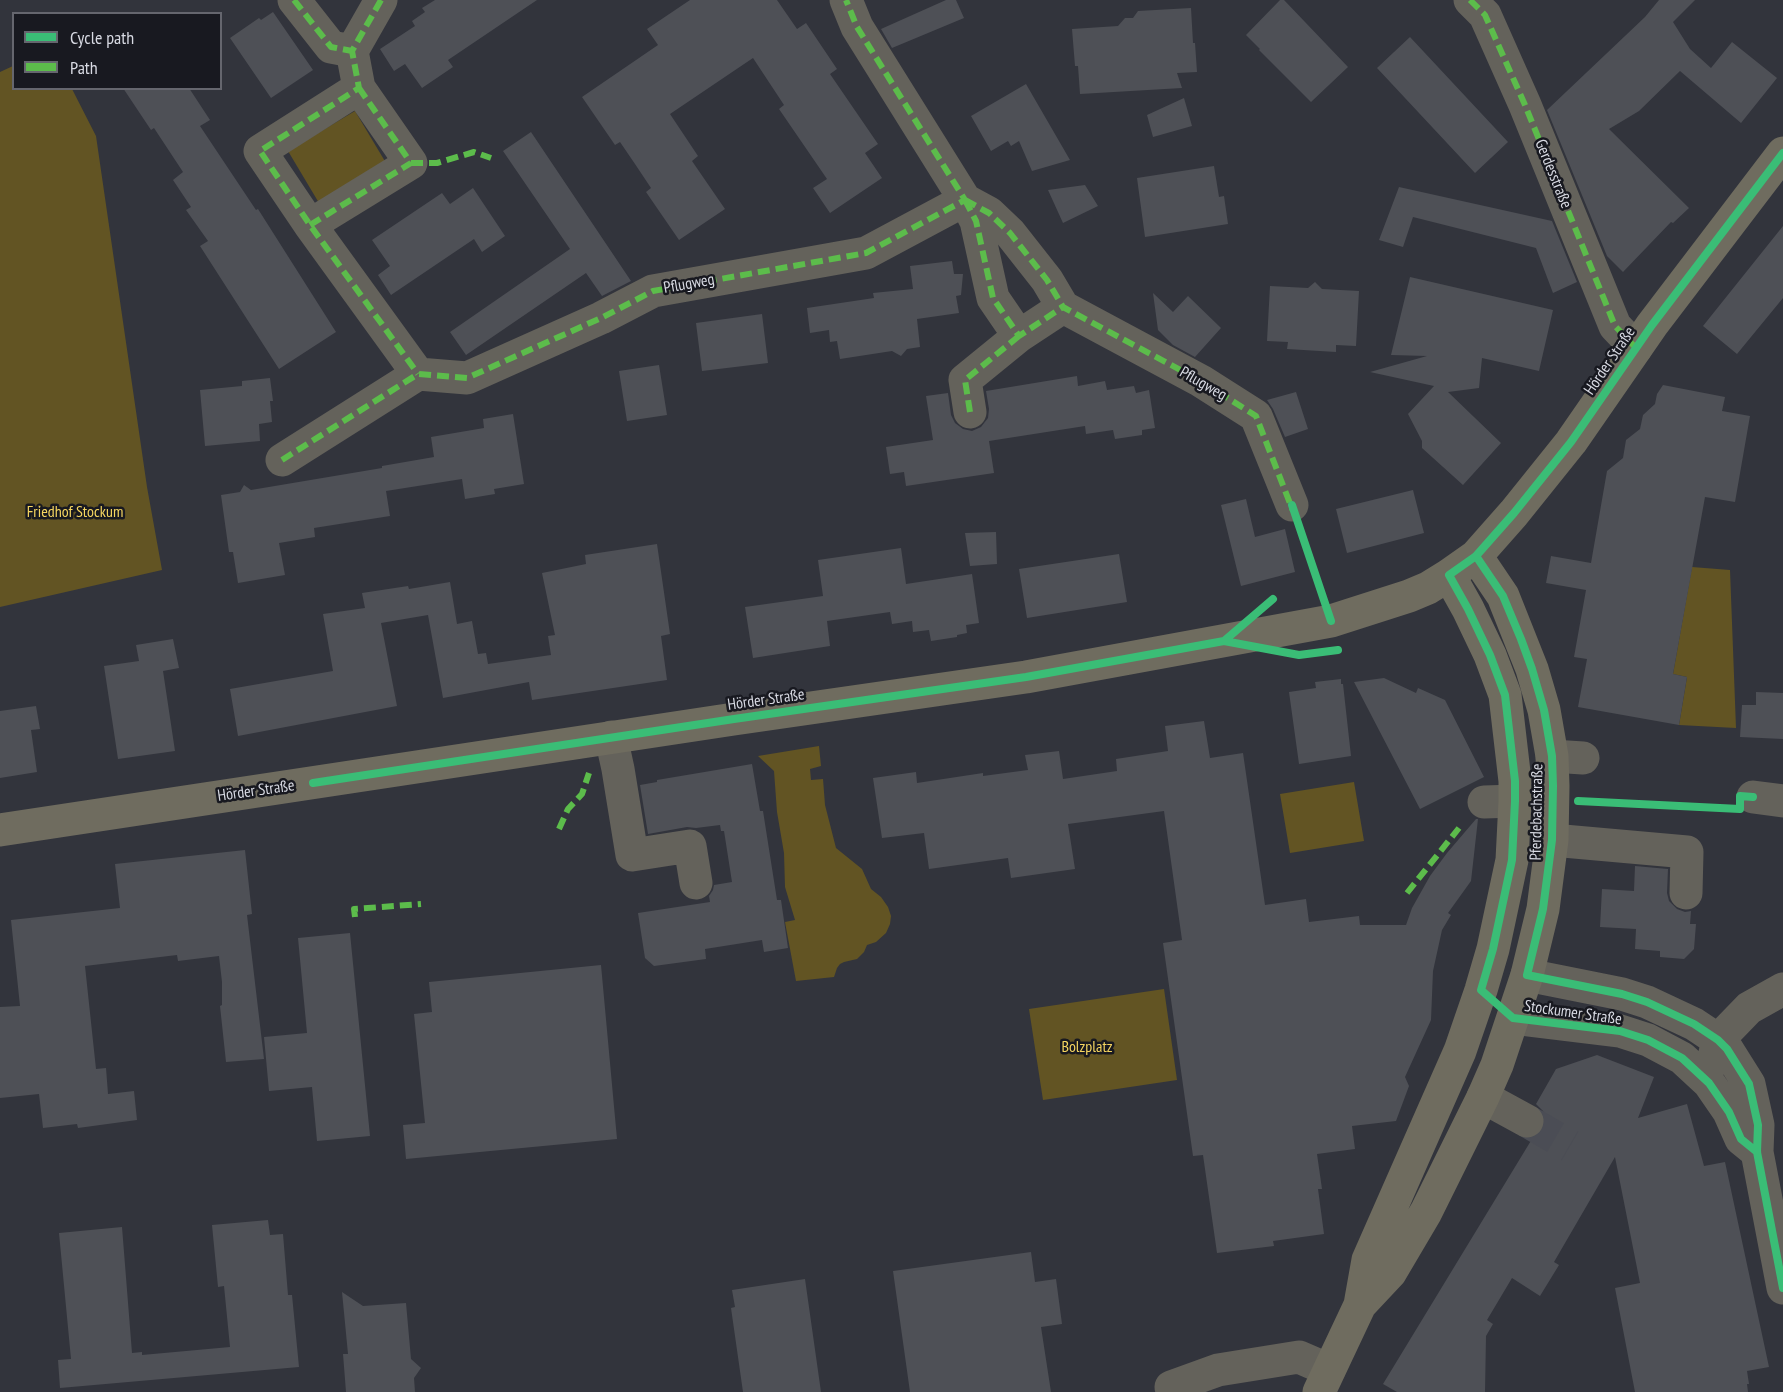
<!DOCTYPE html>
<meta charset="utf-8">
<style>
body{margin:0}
#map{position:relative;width:1783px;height:1392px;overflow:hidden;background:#32343c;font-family:"PT Sans Narrow",sans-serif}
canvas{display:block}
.legend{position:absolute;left:12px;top:12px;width:210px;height:78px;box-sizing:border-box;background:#181920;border:2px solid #65666e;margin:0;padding:8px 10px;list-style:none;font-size:18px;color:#d8dae3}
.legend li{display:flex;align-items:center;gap:12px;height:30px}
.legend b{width:30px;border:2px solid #65666e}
</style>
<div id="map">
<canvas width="1783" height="1392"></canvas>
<ul class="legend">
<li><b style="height:8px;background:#3abd76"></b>Cycle path</li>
<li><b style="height:8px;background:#5cbc4b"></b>Path</li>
</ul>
</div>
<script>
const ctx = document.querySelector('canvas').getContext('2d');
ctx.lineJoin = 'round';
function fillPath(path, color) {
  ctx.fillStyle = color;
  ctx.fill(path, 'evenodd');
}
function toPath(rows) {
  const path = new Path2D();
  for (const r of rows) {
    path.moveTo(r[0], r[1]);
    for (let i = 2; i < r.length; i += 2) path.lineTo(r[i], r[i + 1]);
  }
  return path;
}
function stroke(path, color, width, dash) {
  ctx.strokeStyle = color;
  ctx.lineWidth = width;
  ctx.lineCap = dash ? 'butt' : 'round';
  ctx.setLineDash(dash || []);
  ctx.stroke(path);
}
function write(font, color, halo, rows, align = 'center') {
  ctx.font = font + ' "PT Sans Narrow",sans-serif';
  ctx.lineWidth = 5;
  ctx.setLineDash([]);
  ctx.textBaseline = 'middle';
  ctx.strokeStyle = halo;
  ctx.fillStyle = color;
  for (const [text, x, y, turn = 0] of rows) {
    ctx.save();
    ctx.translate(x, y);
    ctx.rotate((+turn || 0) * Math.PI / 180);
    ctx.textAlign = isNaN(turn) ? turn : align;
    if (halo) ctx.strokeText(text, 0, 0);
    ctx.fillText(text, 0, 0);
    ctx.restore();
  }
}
fillPath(toPath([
 [13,66,14,88,72,89,96,136,147,487,162,570,0,607,0,72],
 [355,111,386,163,319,203,288,151],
 [1692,567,1730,570,1736,728,1679,725,1687,677,1673,674],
 [819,746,821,766,810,769,811,780,823,779,825,805,836,848,862,869,871,889,881,897,888,907,891,916,890,924,886,933,876,942,867,945,864,952,857,959,844,962,840,964,837,968,834,977,796,981,785,922,795,920,785,887,784,853,777,812,774,771,758,756],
 [1354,782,1364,841,1290,853,1280,794],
 [1164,989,1177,1080,1043,1100,1029,1009]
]), '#625423');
fillPath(toPath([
 [435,0,537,0,448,60,453,67,422,88,405,64,394,71,380,49,415,26,412,21,425,12,422,8],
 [690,0,777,0,797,29,806,23,837,69,830,74,878,144,865,153,882,178,830,213,813,188,827,179,779,109,784,105,753,58,670,114,698,156,692,161,725,209,679,240,646,192,651,188,635,164,620,142,615,145,582,97,658,45,647,29],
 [946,0,956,0,964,18,892,48,881,29],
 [1280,0,1284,0,1348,67,1311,102,1259,50,1260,49,1246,35],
 [1659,0,1695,0,1673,22,1690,49,1711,68,1732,42,1777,78,1741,123,1680,71,1639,111,1609,129,1689,208,1673,223,1671,222,1623,272,1607,256,1547,110,1645,17],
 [1191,8,1193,43,1195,43,1197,72,1177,73,1182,88,1080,94,1078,66,1075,66,1072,29,1118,26,1125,18,1133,18,1138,11],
 [273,12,313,70,271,98,230,38,259,18,261,20],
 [1410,37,1508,142,1475,173,1377,68],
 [1026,84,1070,160,1032,171,1019,141,1011,146,1008,141,991,151,971,116],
 [123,88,189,88,210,120,200,126,256,210,258,209,336,332,279,369,200,246,208,241,186,210,191,207,173,180,183,172,154,128,151,130],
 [1184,98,1192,126,1153,137,1147,115],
 [531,132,631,281,602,296,586,273,466,355,450,332,570,249,503,151],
 [1214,166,1219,197,1224,196,1228,224,1145,237,1137,178],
 [1085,185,1098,206,1063,223,1048,190],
 [1399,187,1552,221,1577,282,1553,293,1536,248,1413,217,1403,247,1379,240],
 [473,188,505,236,482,252,474,239,391,295,378,275,390,266,372,240,442,193,450,204],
 [1783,226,1783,298,1737,354,1703,326],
 [952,261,954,274,963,274,961,295,956,296,959,313,917,319,920,347,907,349,901,356,892,351,840,359,837,341,830,342,829,330,810,333,807,308,874,298,873,293,913,289,910,266],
 [1410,277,1553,310,1539,371,1482,358,1479,388,1448,392,1501,443,1463,485,1422,448,1422,441,1408,414,1434,386,1370,372,1427,356,1391,355],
 [1315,282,1322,289,1359,291,1356,346,1336,345,1336,352,1287,349,1288,342,1267,341,1270,286,1308,288],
 [1153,293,1173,312,1188,296,1221,328,1195,357,1173,345,1158,330],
 [762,314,768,363,702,371,696,323],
 [659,365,667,415,627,421,619,371],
 [1077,376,1078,386,1105,381,1107,390,1134,386,1136,393,1149,390,1155,428,1142,430,1142,435,1115,439,1113,430,1086,434,1085,426,989,441,994,473,906,486,904,472,890,474,886,447,933,440,926,396,948,393,951,415,955,423,963,429,972,431,981,427,988,418,989,409,986,391],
 [270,378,273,401,270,401,272,422,259,424,260,441,205,446,200,390,242,386,242,381],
 [1663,385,1725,397,1722,411,1750,416,1735,502,1705,497,1673,674,1687,677,1679,725,1578,707,1587,659,1574,657,1586,590,1546,583,1551,556,1591,563,1607,471,1623,458,1626,440,1640,429,1643,415,1655,404,1657,394],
 [1296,392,1308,429,1285,437,1273,409,1267,400],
 [513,414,524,484,494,489,495,494,465,499,462,479,386,491,390,516,314,528,315,537,279,543,285,575,238,583,233,552,229,552,221,495,240,492,244,485,251,490,382,468,382,466,434,457,431,437,484,428,483,419],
 [1413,490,1424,533,1347,553,1336,509],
 [1246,499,1255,537,1285,529,1295,572,1241,586,1221,505],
 [996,532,997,564,970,566,965,533],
 [657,544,670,634,661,636,667,680,532,700,529,682,443,698,428,615,381,623,397,706,238,736,230,689,333,671,323,614,365,608,362,593,408,586,409,589,450,582,457,624,472,621,478,654,486,653,488,664,551,655,548,636,555,635,542,573,586,564,585,555],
 [901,548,906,584,972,574,979,623,966,625,967,633,957,635,957,637,931,641,929,630,913,632,912,621,892,624,890,612,827,621,830,646,753,658,745,607,823,596,818,560],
 [1119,554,1127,602,1027,618,1019,569],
 [173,639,179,668,163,671,175,751,118,759,104,666,139,661,136,645],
 [1384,678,1416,693,1418,688,1445,700,1484,777,1420,809,1354,682],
 [1341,679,1341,684,1343,684,1351,756,1299,764,1289,692,1316,688,1315,682],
 [1756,692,1783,693,1783,739,1740,737,1742,705,1756,705],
 [36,706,40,729,31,730,37,772,0,778,0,711],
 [1204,721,1210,758,1243,753,1265,905,1306,899,1309,922,1359,916,1360,925,1406,925,1412,908,1430,876,1447,853,1476,819,1478,819,1471,881,1448,913,1451,915,1442,930,1433,971,1431,1020,1405,1077,1409,1086,1396,1121,1352,1126,1355,1149,1317,1154,1322,1189,1318,1189,1324,1234,1273,1241,1274,1246,1217,1253,1203,1155,1193,1156,1163,943,1182,940,1164,811,1068,824,1075,869,1011,878,1008,858,929,869,924,833,882,838,873,778,916,772,917,783,983,773,983,776,1028,770,1025,755,1059,751,1063,779,1117,771,1116,759,1168,751,1165,726],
 [752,764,760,811,763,811,777,900,781,900,788,948,764,952,762,940,705,949,706,959,654,966,645,958,638,913,710,902,709,896,713,890,714,885,732,882,724,831,721,831,720,825,696,828,687,827,648,834,640,785,657,782,657,780],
 [245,850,252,914,247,915,264,1059,226,1062,220,1006,222,1005,222,982,219,956,178,961,177,955,85,966,96,1069,106,1068,108,1094,134,1091,137,1120,78,1128,77,1124,43,1128,39,1094,0,1098,0,1007,20,1006,11,920,120,908,115,864],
 [1635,866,1668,869,1667,893,1669,901,1677,909,1685,912,1691,911,1690,924,1696,924,1694,949,1684,959,1660,957,1660,951,1635,949,1636,929,1600,927,1602,889,1634,891],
 [350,933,370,1136,317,1141,312,1087,269,1091,264,1037,307,1033,298,938],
 [601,965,617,1139,406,1159,403,1125,425,1123,414,1014,432,1012,429,982],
 [1597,1055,1654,1077,1638,1118,1687,1104,1704,1166,1725,1162,1769,1367,1747,1371,1749,1384,1747,1384,1748,1392,1635,1392,1615,1288,1640,1283,1615,1157,1554,1262,1559,1265,1540,1296,1512,1278,1487,1320,1493,1324,1486,1336,1485,1392,1397,1392,1383,1384,1532,1139,1537,1137,1543,1130,1546,1120,1543,1111,1536,1104,1556,1069],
 [268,1220,270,1235,283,1234,288,1295,292,1295,299,1367,60,1388,58,1360,71,1359,59,1233,122,1227,132,1353,142,1352,142,1355,230,1347,224,1286,218,1287,212,1225],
 [1031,1252,1035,1282,1056,1279,1062,1324,1041,1327,1051,1392,910,1392,893,1271],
 [805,1279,821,1392,743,1392,731,1308,735,1307,732,1290],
 [342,1292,363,1306,406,1303,411,1359,421,1368,414,1378,415,1392,346,1392,343,1354,348,1354]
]), '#4e5056');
stroke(toPath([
 [1527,1121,1570,1146]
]), '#4b4d55', 33, [33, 16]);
stroke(toPath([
 [294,0,331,47,352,51],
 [381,0,352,51,359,88,260,151,310,225,418,374],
 [1470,0,1485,15,1525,105,1615,326,1636,348],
 [965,200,989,213,1010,233,1047,280,1063,307,1201,381,1256,416,1292,505],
 [965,200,976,221,993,298,1019,336,1063,307],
 [310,225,411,163,359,88],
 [970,412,965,380,1019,336],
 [282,460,418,374,467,378,601,318,653,291,866,253,965,200,857,27,846,0],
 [611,737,618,769,632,855,690,846,696,883],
 [1552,756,1583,758],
 [1753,797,1783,801],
 [1484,802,1515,801],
 [1552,840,1687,852,1686,893],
 [1527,975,1622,994,1647,1002,1694,1024,1718,1040,1727,1049,1749,1084,1758,1125,1757,1152,1783,1288],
 [1513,1018,1620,1031,1648,1040,1682,1058,1709,1083,1729,1112,1741,1139,1757,1152],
 [1713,1062,1718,1040,1749,1008,1783,989],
 [1483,1097,1527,1121],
 [1171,1387,1218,1370,1299,1357,1329,1370]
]), '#64625b', 33);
stroke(toPath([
 [0,830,734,719,1026,677,1331,621,1409,596,1428,588,1449,575,1476,556,1514,513,1571,442,1652,325,1783,153],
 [1360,1305,1390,1273,1426,1212,1483,1097,1497,1065,1527,975,1543,909,1552,840,1553,786,1552,756,1544,710,1532,669,1503,596,1476,556],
 [1319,1392,1360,1305,1368,1260,1460,1051,1481,990,1493,949,1512,860,1515,801,1515,781,1505,695,1490,655,1468,609,1449,575]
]), '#6f6c5f', 33);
stroke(toPath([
 [294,0,331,47,352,51],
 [381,0,352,51,359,88,260,151,310,225,418,374],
 [1470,0,1485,15,1525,105,1615,326,1636,348],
 [411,163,437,163,474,152,491,158],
 [965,200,989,213,1010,233,1047,280,1063,307,1201,381,1256,416,1293,511],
 [965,200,976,221,993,298,1019,336,1063,307],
 [310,225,411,163,359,88],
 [970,412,965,380,1019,336],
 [282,460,418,374,467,378,601,318,653,291,866,253,965,200,857,27,846,0],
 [559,829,568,809,582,794,589,773],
 [1407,893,1459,828],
 [355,917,354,909,421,904]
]), '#5cbc4b', 6, [12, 6]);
stroke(toPath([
 [1292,505,1331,621],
 [1476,556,1503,596,1521,639,1532,669,1544,710,1552,756,1553,786,1552,840,1543,909,1527,975,1622,994,1647,1002,1694,1024,1718,1040,1727,1049,1749,1084,1758,1125,1757,1152,1783,1288],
 [1273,599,1224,641,1299,655,1338,650],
 [313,783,734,719,1026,677,1224,641],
 [1578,801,1740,809,1740,796,1753,797],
 [1757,1152,1741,1139,1729,1112,1709,1083,1682,1058,1648,1040,1620,1031,1513,1018,1481,990,1493,949,1512,860,1515,801,1515,781,1505,695,1490,655,1468,609,1449,575,1476,556,1514,513,1571,442,1652,325,1783,153]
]), '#3abd76', 8);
write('16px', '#d8dae3', '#181920', [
 ["Gerdesstraße",1553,174,68],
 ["Pflugweg",689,284,-10],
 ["Hörder Straße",1610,361,-56],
 ["Pflugweg",1203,384,30],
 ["Hörder Straße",766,700,-8],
 ["Hörder Straße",256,791,-8],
 ["Pferdebachstraße",1537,812,-89],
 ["Stockumer Straße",1573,1013,8]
]);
write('16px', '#f6d660', '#181920', [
 ["Friedhof Stockum",75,512],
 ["Bolzplatz",1087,1047]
]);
</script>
